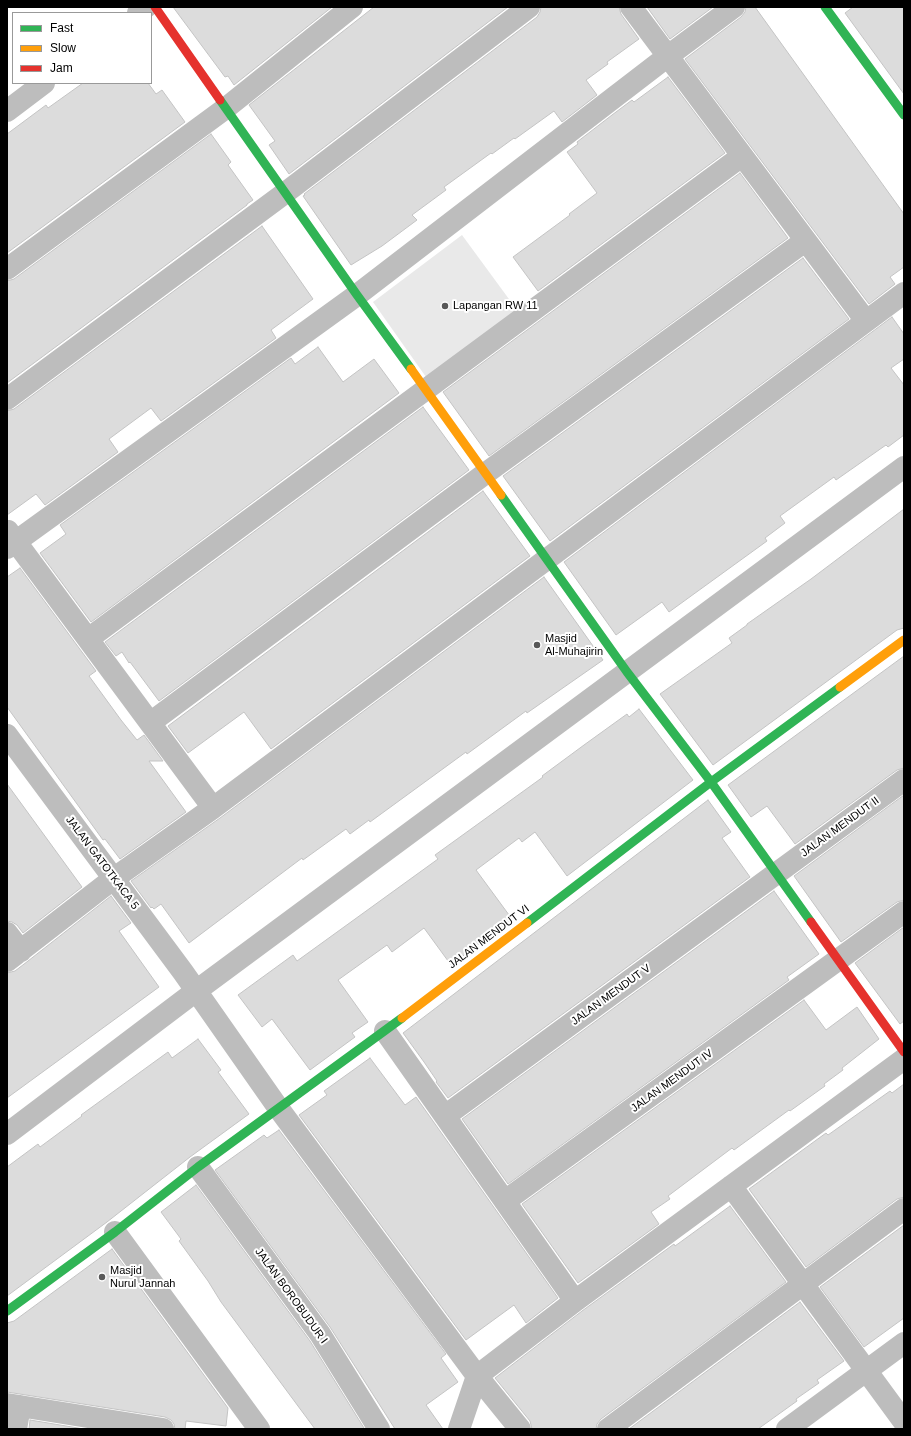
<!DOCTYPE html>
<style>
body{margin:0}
#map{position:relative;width:911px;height:1436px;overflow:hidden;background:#fff;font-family:Arial,sans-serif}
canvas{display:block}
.frame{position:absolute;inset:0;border:8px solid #000;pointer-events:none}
.legend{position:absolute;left:12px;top:12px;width:140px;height:72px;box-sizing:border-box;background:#fff;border:1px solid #999;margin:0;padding:5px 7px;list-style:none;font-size:12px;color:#000}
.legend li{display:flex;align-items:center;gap:8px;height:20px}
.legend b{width:20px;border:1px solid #999}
</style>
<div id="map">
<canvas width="911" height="1436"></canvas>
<div class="frame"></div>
<ul class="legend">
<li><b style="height:5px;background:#30b455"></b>Fast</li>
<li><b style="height:5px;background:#ff9f0a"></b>Slow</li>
<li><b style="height:5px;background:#e5322d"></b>Jam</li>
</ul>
</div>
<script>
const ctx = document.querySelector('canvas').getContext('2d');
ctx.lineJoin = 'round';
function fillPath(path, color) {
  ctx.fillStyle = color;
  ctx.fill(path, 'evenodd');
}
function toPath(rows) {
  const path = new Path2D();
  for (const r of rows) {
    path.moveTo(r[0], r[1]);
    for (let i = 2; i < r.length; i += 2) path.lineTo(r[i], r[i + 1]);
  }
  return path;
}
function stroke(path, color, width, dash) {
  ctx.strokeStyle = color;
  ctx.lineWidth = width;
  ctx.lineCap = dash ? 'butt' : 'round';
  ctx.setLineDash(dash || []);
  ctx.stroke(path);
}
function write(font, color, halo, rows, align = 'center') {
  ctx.font = font + ' Arial,sans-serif';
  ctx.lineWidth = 4;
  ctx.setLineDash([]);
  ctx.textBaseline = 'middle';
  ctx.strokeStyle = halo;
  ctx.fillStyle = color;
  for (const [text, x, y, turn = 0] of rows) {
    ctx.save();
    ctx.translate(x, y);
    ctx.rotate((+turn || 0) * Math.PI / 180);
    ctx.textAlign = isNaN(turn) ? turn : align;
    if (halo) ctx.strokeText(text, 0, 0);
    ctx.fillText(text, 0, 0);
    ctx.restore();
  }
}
fillPath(toPath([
 [462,235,517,310,426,377,373,302]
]), '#e9e9e9');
const building = toPath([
 [173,7,332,7,234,85,228,76,225,77,173,7],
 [374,7,508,7,289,174,269,145,275,141,249,105,374,7],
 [541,7,619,7,621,14,639,39,607,62,608,64,586,80,597,95,562,122,554,111,515,139,514,138,492,154,491,153,444,187,446,190,412,215,417,220,382,246,351,265,303,196,305,195,304,194,537,17,540,12,541,7],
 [647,7,713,7,670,39,647,7],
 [746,7,755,7,904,214,904,267,890,277,895,284,869,304,685,59,741,17,745,12,746,7],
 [853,7,904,7,904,94,845,13,853,7],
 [668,77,725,153,538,291,513,257,570,215,569,214,597,193,567,152,578,144,577,142,612,115,632,100,634,102,668,77],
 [83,83,148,83,156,94,162,90,185,122,7,253,7,134,46,105,48,108,83,83],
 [211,134,231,162,228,165,253,200,247,204,247,205,7,383,7,281,14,279,211,134],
 [740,173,788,238,489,456,443,392,740,173],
 [262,226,313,299,271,330,276,338,161,421,151,408,109,439,118,452,45,505,36,494,7,515,7,411,14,409,262,226],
 [803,258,849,319,550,541,503,476,803,258],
 [892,317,904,334,904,359,891,368,904,385,904,435,888,447,886,445,836,480,834,477,780,516,785,523,765,538,767,541,669,612,662,602,616,635,564,562,892,317],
 [318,347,343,382,374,359,399,393,91,622,40,553,66,534,60,525,291,358,295,364,318,347],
 [423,407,469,470,159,701,130,662,129,663,122,652,116,656,105,642,423,407],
 [483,491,530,556,271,749,244,712,188,753,168,726,483,491],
 [904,509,904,628,897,630,713,765,660,694,732,643,729,638,747,625,747,624,811,579,904,509],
 [20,568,96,671,89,676,121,720,137,740,144,735,163,761,149,761,186,812,120,859,105,839,103,840,7,707,7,577,20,568],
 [544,577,603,660,527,713,526,711,467,754,466,752,370,822,369,820,350,834,346,829,303,860,302,858,189,943,161,904,154,909,152,907,151,908,131,881,220,818,544,577],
 [904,656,904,768,897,770,795,844,767,806,751,817,728,785,904,656],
 [639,709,693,780,567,876,535,832,522,842,519,838,476,870,512,919,451,965,424,928,392,952,387,945,338,980,368,1022,352,1033,355,1037,310,1070,272,1019,262,1027,238,995,293,955,297,961,438,859,435,855,543,777,542,776,584,745,627,714,629,717,639,709],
 [7,784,82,887,23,933,17,925,12,922,7,921,7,784],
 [904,795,904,900,897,902,841,942,794,876,904,795],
 [708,800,731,832,722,838,750,877,448,1098,436,1082,437,1081,424,1062,403,1033,708,800],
 [774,891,819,954,787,977,789,980,508,1184,462,1119,774,891],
 [111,896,131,923,119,931,159,987,7,1098,7,973,15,971,28,961,111,896],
 [904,927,904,1021,900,1024,855,963,904,927],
 [804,1000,826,1030,857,1007,879,1039,842,1068,843,1070,824,1084,825,1086,790,1111,789,1110,734,1150,732,1148,668,1196,670,1199,651,1212,659,1224,578,1283,522,1204,804,1000],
 [198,1039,221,1070,218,1072,249,1114,190,1157,107,1222,7,1296,7,1167,38,1144,40,1147,82,1116,81,1115,168,1052,172,1058,198,1039],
 [370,1058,405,1105,416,1097,558,1298,526,1323,514,1305,466,1340,299,1115,327,1095,324,1091,370,1058],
 [904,1084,904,1197,897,1199,806,1267,749,1189,826,1133,828,1135,890,1091,892,1093,904,1084],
 [279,1130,446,1354,441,1358,458,1382,426,1405,443,1429,395,1429,330,1327,215,1170,264,1135,267,1138,279,1130],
 [196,1185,310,1341,364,1428,362,1429,315,1429,221,1302,208,1281,179,1241,181,1239,161,1212,196,1185],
 [730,1206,786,1282,601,1419,597,1424,596,1429,532,1429,530,1421,495,1378,582,1311,674,1244,675,1246,730,1206],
 [904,1225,904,1318,864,1347,820,1287,904,1225],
 [112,1249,228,1408,226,1426,186,1421,185,1429,175,1429,174,1424,171,1420,165,1417,7,1392,7,1323,14,1321,112,1249],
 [800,1302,844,1361,817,1380,819,1383,796,1399,797,1401,758,1429,629,1429,800,1302],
 [30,1420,84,1429,29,1429,30,1420]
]);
fillPath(building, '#dcdcdc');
stroke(building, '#c4c4c4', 1);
stroke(toPath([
 [631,7,866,321],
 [138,13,146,7],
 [7,111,44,83],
 [7,269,226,108,352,7],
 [7,399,285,193,529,7],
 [8,531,213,808],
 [7,548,357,295,668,56,734,7],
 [88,639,742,156],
 [150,723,486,473,805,241],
 [7,735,183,972,279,1109,477,1376,459,1429],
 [7,933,21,951],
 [7,961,113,879,213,808,904,293],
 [385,1031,575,1301],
 [445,1116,904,780],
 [7,1134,196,991,904,467],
 [198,1167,320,1334,379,1429],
 [731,1186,904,1422],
 [505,1201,904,912],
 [115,1232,259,1429],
 [7,1404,163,1429],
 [16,1429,20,1406],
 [520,1429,477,1376,575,1301,904,1059],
 [608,1429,904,1209],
 [787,1429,904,1343]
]), '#bdbdbd', 22);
stroke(toPath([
 [825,7,904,115],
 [220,100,357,295,411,369],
 [501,495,627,672,711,782,811,922],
 [527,923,711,782,840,687],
 [7,1311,115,1232,198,1167,402,1018]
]), '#30b455', 9);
stroke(toPath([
 [411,369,501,495],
 [840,687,904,640],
 [402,1018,527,923]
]), '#ff9f0a', 9);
stroke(toPath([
 [155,7,220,100],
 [811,922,904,1052]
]), '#e5322d', 9);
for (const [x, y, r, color] of [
 [445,306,4,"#595959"],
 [537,645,4,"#595959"],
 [102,1277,4,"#595959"]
]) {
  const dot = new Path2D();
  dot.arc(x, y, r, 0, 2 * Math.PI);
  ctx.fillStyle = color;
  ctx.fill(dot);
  stroke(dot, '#fff', 1.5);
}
write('11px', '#000', '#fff', [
 ["Lapangan RW 11",453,306],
 ["Masjid",545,639],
 ["Al-Muhajirin",545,652],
 ["Masjid",110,1271],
 ["Nurul Jannah",110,1284]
], 'left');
write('11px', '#000', '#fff', [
 ["JALAN MENDUT II",840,827,-36],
 ["JALAN GATOTKACA 5",102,863,53],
 ["JALAN MENDUT VI",489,937,-37],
 ["JALAN MENDUT V",611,995,-36],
 ["JALAN MENDUT IV",672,1081,-36],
 ["JALAN BOROBUDUR I",291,1296,54]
]);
</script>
